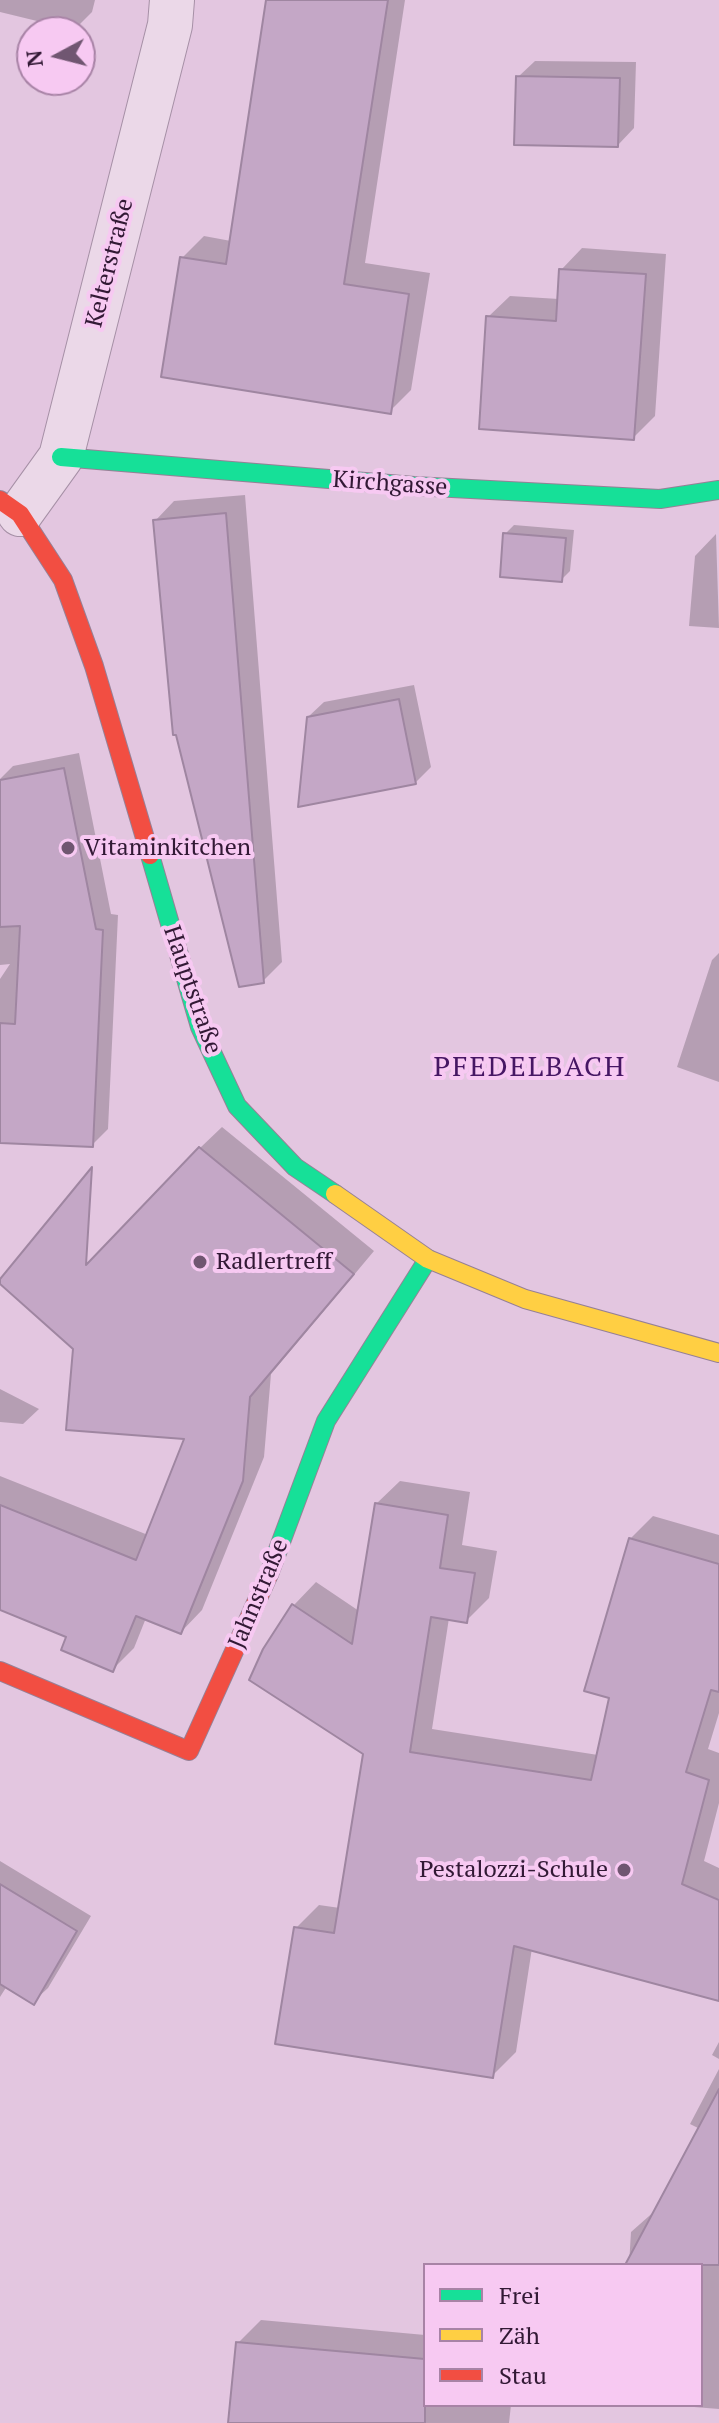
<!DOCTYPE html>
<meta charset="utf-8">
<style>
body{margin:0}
#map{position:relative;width:719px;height:2423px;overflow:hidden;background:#e3c6e0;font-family:"PT Serif",serif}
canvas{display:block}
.legend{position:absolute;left:423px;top:2263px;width:280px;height:144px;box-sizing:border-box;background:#f7c9f2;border:2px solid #a883a6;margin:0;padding:10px 14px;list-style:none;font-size:24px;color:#321935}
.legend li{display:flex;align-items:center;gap:16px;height:40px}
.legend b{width:40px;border:2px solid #a883a6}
.north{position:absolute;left:16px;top:16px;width:80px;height:80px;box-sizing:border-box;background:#f7c9f2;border:2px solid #a883a6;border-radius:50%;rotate:263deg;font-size:22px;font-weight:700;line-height:32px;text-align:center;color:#321935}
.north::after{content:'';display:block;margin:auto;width:28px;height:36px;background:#705671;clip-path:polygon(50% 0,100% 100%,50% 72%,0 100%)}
</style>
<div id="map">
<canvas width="719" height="2423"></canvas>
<ul class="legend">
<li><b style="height:10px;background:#16e098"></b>Frei</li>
<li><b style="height:10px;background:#ffcf43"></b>Zäh</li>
<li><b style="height:10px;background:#f24e42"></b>Stau</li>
</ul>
<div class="north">N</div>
</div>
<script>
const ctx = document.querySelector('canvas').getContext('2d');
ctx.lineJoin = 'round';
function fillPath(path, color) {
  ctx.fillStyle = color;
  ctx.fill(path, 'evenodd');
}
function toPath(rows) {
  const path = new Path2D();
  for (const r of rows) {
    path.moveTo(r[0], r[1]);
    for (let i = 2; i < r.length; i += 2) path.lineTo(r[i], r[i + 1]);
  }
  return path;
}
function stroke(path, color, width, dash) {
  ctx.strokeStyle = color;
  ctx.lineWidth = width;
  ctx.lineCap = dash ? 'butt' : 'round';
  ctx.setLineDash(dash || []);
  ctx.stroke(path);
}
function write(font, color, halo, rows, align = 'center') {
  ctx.font = font + ' "PT Serif",serif';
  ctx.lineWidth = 8;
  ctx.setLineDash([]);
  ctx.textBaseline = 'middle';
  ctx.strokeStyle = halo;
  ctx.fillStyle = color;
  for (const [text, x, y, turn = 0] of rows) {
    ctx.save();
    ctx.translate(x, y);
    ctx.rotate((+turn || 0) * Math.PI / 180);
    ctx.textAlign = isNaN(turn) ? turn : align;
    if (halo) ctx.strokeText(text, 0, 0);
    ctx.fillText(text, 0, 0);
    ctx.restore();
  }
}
fillPath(toPath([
 [0,0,95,0,92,12,74,30,0,12],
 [268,0,405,0,365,263,430,273,411,390,390,411,182,258,204,236,231,241],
 [535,61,636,62,634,128,618,145,518,77],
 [582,248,666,254,655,416,633,438,488,317,510,296,559,299,561,270],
 [245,495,282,962,263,981,155,521,174,501],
 [514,525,574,530,570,571,561,580,505,534],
 [716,534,719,628,689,626,695,556],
 [414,685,431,767,416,782,308,717,324,702],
 [79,753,111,914,118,915,108,1129,92,1145,0,1141,0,979,10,964,0,965,0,779,13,766],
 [719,953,719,1082,677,1067,712,960],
 [222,1127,374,1251,271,1374,264,1457,202,1610,181,1632,146,1618,134,1648,113,1669,69,1636,0,1608,0,1476,148,1535,187,1437,200,1148],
 [0,1389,39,1409,23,1424,0,1422],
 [400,1481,470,1492,462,1545,497,1551,489,1598,466,1621,449,1618,432,1729,598,1755,611,1697,630,1539,653,1516,719,1535,719,1713,708,1749,719,1753,719,1803,704,1861,719,1868,719,1999,532,1948,516,2052,492,2076,296,1928,319,1905,340,1908,365,1753,294,1605,316,1582,359,1611,376,1504],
 [0,1861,91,1916,48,1988,33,2002,7,1986,0,1997],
 [719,2042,719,2059,712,2055],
 [719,2069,719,2409,669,2405,701,2405,701,2265,629,2265,631,2232,657,2209,700,2129,690,2124],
 [261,2320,425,2335,425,2405,511,2405,509,2423,230,2423,238,2343]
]), '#0003');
const building = toPath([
 [266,0,388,0,344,284,409,294,391,414,161,377,180,257,226,264,266,0],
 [516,76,620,78,618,147,514,145,516,76],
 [559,269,646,274,634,440,479,429,486,316,556,321,559,269],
 [226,513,264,983,239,987,176,735,173,735,153,520,226,513],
 [503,533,566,538,562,582,500,577,503,533],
 [399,699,416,784,298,807,307,717,399,699],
 [64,768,96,929,103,930,93,1147,0,1143,0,1023,15,1024,20,926,0,927,0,780,64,768],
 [199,1147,354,1274,250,1397,243,1481,181,1634,136,1616,113,1672,61,1650,66,1637,0,1610,0,1505,136,1560,184,1439,66,1430,73,1349,0,1284,0,1279,92,1167,86,1265,199,1147],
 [375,1503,448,1515,440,1568,475,1573,467,1623,431,1617,410,1752,591,1780,609,1698,584,1691,629,1538,719,1564,719,1692,711,1690,686,1772,709,1780,682,1884,719,1900,719,2001,514,1946,493,2078,275,2044,294,1927,334,1933,363,1754,249,1680,263,1649,292,1604,352,1644,375,1503],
 [0,1884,77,1931,34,2005,0,1984,0,1884],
 [719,2089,719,2265,625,2265,719,2089],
 [236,2342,425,2359,425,2423,228,2423,236,2342]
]);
fillPath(building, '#c4a7c6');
stroke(building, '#9f86a1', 2);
const street = toPath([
 [20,514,61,457,170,25,172,0]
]);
const fast = toPath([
 [61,457,414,486,660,499,719,490],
 [150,855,200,1027,237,1106,295,1167,335,1194],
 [269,1574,326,1421,428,1259]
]);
const slow = toPath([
 [335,1194,428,1259,525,1299,719,1353]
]);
const jam = toPath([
 [0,500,20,514,63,580,94,666,150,855],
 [0,1671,189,1751,269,1574]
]);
stroke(street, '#a690a6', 46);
stroke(fast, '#968096', 20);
stroke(slow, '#968096', 20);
stroke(jam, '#968096', 20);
stroke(street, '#ebd8e8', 44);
stroke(fast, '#16e098', 18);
stroke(slow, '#ffcf43', 18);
stroke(jam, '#f24e42', 18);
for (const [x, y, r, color] of [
 [68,848,8,"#705671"],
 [200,1262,8,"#705671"],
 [624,1870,8,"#705671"]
]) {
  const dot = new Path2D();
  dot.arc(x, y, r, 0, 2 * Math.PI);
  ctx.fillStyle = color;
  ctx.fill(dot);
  stroke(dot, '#f7c9f2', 3);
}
write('24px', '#321935', '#f7c9f2', [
 ["Kelterstraße",110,263,-76],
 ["Kirchgasse",390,484,4],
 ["Hauptstraße",192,990,71],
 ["Jahnstraße",259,1594,-67]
]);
write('24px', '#321935', '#f7c9f2', [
 ["Vitaminkitchen",84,848],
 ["Radlertreff",216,1262],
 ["Pestalozzi-Schule",608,1870,"right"]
], 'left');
ctx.letterSpacing = '2px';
write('28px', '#461664', '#f7c9f2', [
 ["PFEDELBACH",530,1068]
]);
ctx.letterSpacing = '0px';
</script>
